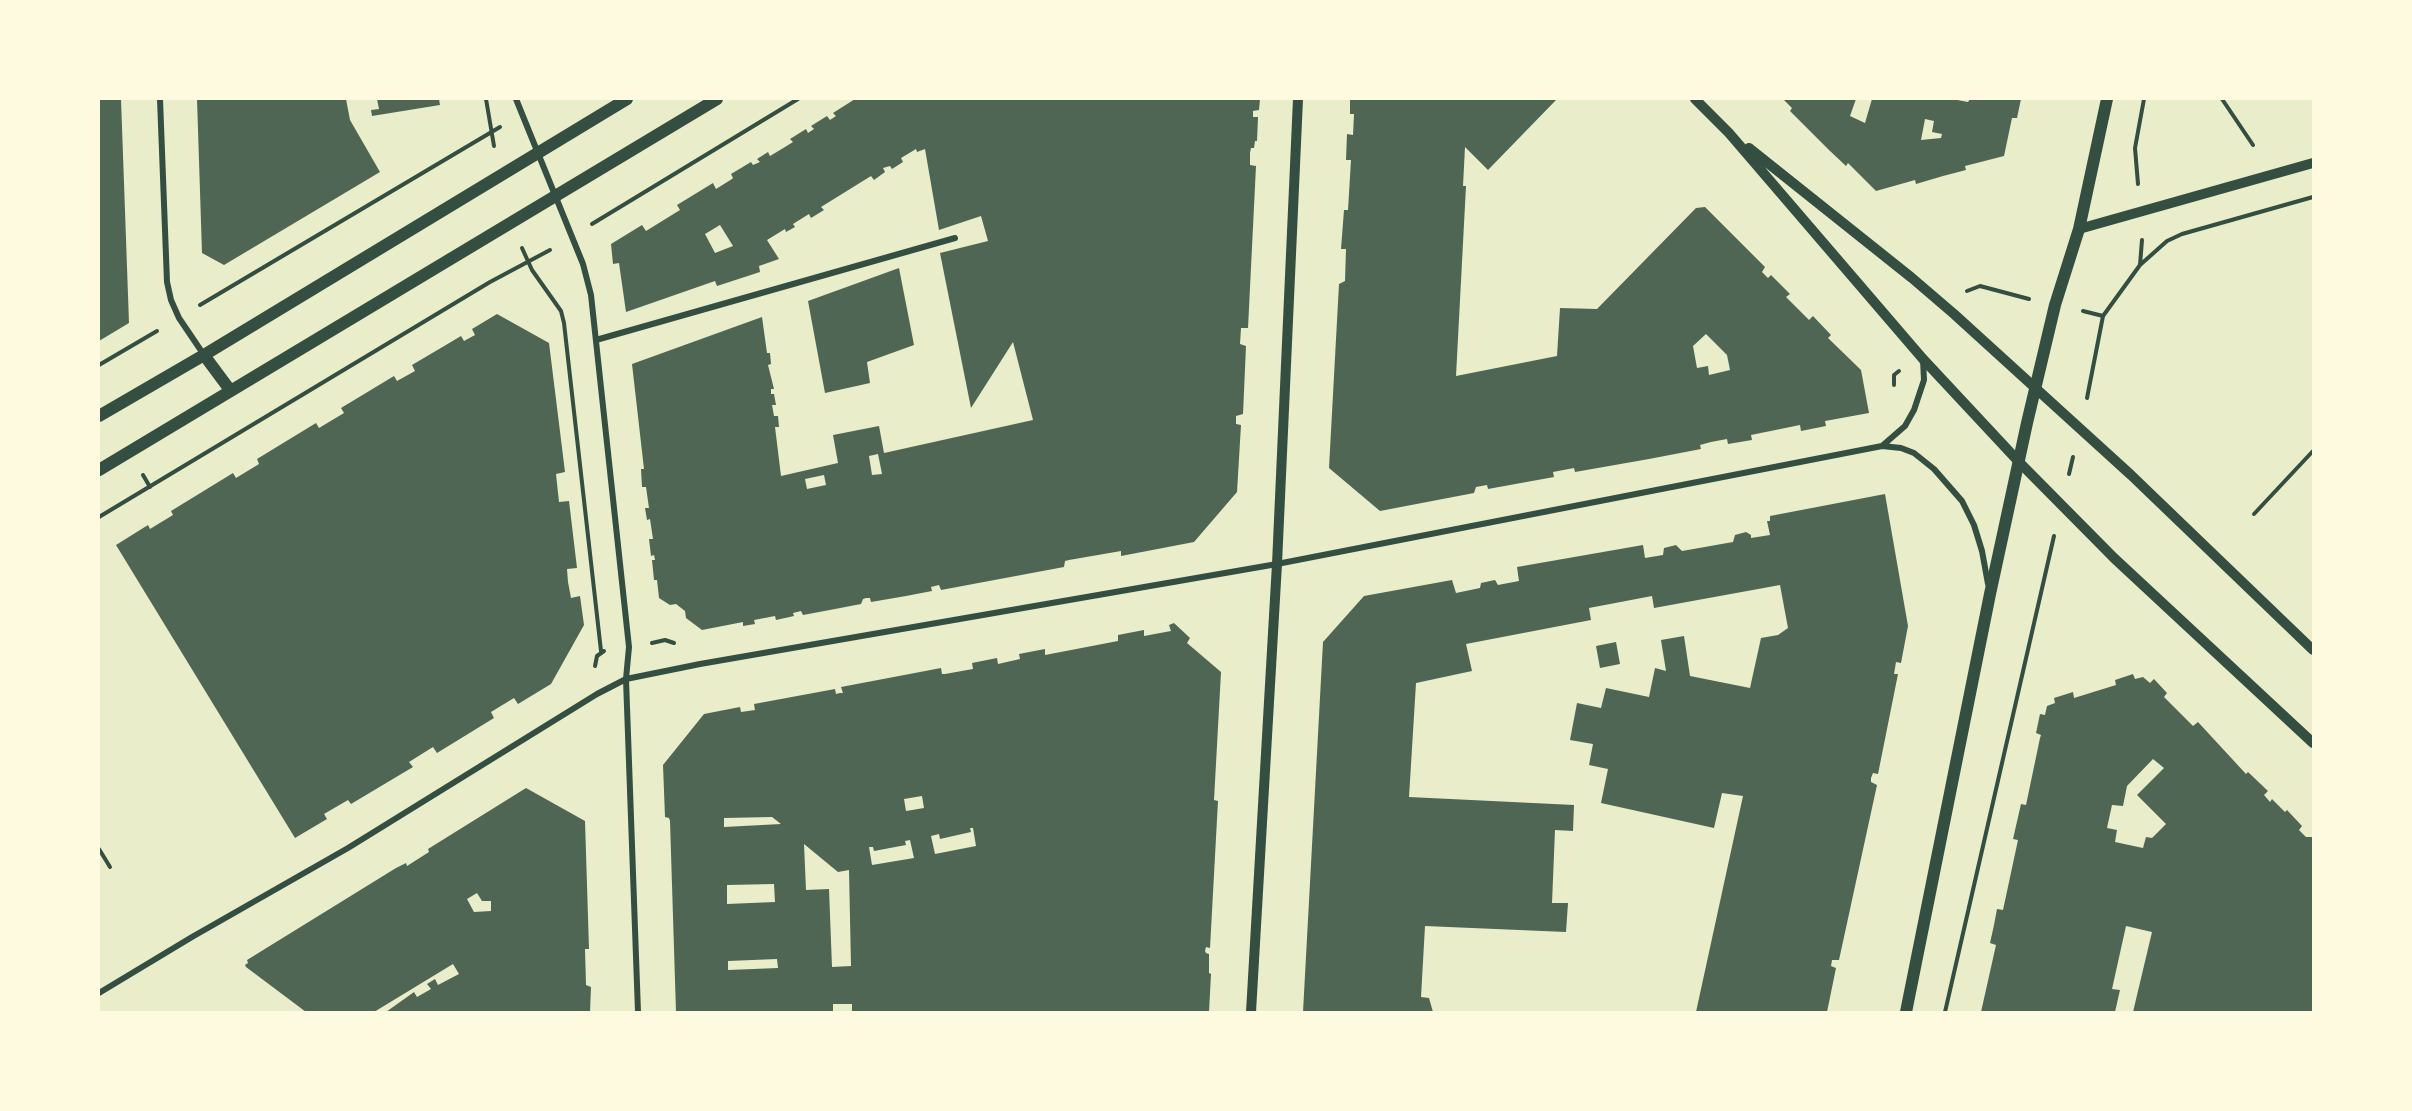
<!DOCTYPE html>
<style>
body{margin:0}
#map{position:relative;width:2412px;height:1111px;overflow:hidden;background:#e9edc9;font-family:Montserrat,sans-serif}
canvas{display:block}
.frame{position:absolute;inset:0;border:100px solid #fefae0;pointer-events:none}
</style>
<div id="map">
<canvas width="2412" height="1111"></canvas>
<div class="frame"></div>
</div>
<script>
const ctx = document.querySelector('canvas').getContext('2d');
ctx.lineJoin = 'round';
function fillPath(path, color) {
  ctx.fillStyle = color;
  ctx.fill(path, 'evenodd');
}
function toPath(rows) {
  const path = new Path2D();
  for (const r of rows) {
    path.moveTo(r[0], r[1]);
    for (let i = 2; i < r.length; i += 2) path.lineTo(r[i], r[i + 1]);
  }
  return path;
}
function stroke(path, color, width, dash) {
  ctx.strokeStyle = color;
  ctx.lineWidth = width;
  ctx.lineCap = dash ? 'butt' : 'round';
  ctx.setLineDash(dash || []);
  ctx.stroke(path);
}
fillPath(toPath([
 [99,99,121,99,129,323,99,341],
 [197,99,346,99,350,120,380,172,224,265,202,253],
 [377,99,439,99,440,105,372,116,371,110,379,109],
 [855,99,1260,99,1259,110,1253,111,1253,117,1258,117,1257,141,1255,141,1254,148,1251,148,1250,153,1250,165,1256,166,1248,328,1241,328,1240,344,1246,346,1243,414,1236,416,1236,424,1241,425,1237,492,1194,542,1121,556,1121,551,1069,560,1065,561,1064,567,941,590,939,585,931,587,932,591,906,596,871,602,870,598,866,598,863,599,861,604,835,609,803,615,801,611,793,613,794,616,776,620,775,616,754,620,755,624,743,626,743,622,702,630,686,618,685,611,676,604,670,605,659,598,657,580,654,580,652,560,655,560,654,555,651,556,649,539,653,539,650,519,647,520,645,508,649,508,646,487,642,487,641,469,644,469,632,364,762,317,767,353,770,353,771,364,768,365,774,389,771,389,771,394,774,394,776,405,772,405,774,416,778,416,779,427,775,427,781,476,838,463,833,435,879,426,884,453,1033,420,1013,342,971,408,940,253,988,241,981,216,939,230,925,149,917,152,916,149,901,158,903,162,892,169,890,166,883,168,885,172,874,180,871,176,821,207,824,210,811,218,809,214,793,224,795,227,786,232,785,229,767,240,779,259,759,266,760,272,717,286,715,281,626,312,619,263,613,264,611,244,642,225,646,231,680,210,677,205,713,183,716,189,732,179,733,178,731,174,751,162,753,165,760,162,757,159,768,152,770,156,785,147,793,142,790,139,806,129,808,133,814,129,811,126,827,116,830,120,836,116,833,113],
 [720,225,733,246,715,253,705,234],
 [878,454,882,474,872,475,869,456],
 [824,475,826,485,807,489,805,479],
 [1350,99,1557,99,1488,170,1465,147,1463,186,1466,186,1456,376,1557,356,1560,308,1597,309,1696,208,1705,207,1765,267,1762,272,1768,278,1771,275,1790,294,1786,297,1809,320,1813,316,1831,335,1828,338,1861,370,1869,413,1825,421,1826,426,1801,431,1800,425,1751,435,1752,440,1728,444,1727,439,1711,442,1700,445,1701,449,1649,459,1575,472,1574,468,1553,472,1554,477,1488,489,1487,485,1476,487,1474,493,1380,511,1329,468,1339,284,1345,281,1346,249,1341,249,1344,210,1348,210,1351,160,1346,160,1347,134,1353,135,1354,114,1350,114],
 [1706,334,1727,355,1730,370,1709,375,1708,366,1697,368,1693,346],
 [1783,99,1856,99,1850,116,1865,123,1872,99,1952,99,1968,102,1970,99,2021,99,2017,118,2012,118,2004,156,1965,166,1966,170,1943,176,1916,184,1915,180,1876,191,1848,163,1846,166,1830,151,1790,111,1792,108],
 [1925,119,1934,121,1932,132,1942,134,1941,138,1921,140],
 [899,268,914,345,867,362,870,383,825,393,808,301],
 [497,314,549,343,565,472,556,474,559,502,569,501,577,568,567,569,568,582,571,598,580,596,584,625,551,684,518,704,514,698,491,712,494,718,437,753,433,747,409,762,413,767,351,804,348,800,324,814,327,819,295,838,116,545,148,525,150,529,173,515,171,511,233,473,236,478,259,464,257,459,316,423,319,428,344,413,341,408,394,376,397,381,415,371,412,365,456,339,461,336,464,341,475,335,472,329],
 [1885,494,1908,626,1901,663,1896,662,1894,674,1898,674,1878,774,1873,773,1871,778,1871,782,1877,785,1839,960,1832,960,1831,966,1836,968,1827,1012,1696,1012,1743,796,1722,793,1714,828,1601,803,1608,769,1589,765,1593,744,1570,740,1577,703,1601,708,1606,688,1649,697,1655,668,1666,671,1661,640,1684,636,1690,676,1750,688,1761,638,1778,635,1788,628,1780,585,1654,608,1652,596,1589,608,1591,620,1466,644,1472,671,1416,683,1409,797,1574,805,1573,831,1555,830,1552,903,1568,903,1566,932,1425,926,1421,997,1429,998,1433,1012,1303,1012,1323,642,1364,596,1452,580,1456,593,1480,588,1481,583,1495,580,1498,585,1519,581,1517,567,1643,545,1645,558,1663,555,1664,548,1676,545,1682,551,1733,542,1735,535,1746,532,1751,535,1751,538,1770,535,1767,521,1770,521,1770,516],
 [1174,623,1190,638,1187,643,1221,672,1214,800,1218,801,1210,948,1206,947,1205,951,1206,953,1209,954,1209,973,1211,974,1209,1012,852,1012,852,1004,833,1004,833,1012,676,1012,670,821,669,818,665,817,663,765,704,714,740,707,741,712,755,710,754,704,835,689,836,694,840,693,843,693,841,687,941,668,942,674,945,674,973,669,972,663,997,658,998,664,1020,659,1019,654,1045,649,1045,655,1118,641,1118,635,1144,630,1144,636,1171,631,1169,625],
 [922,796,924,808,906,811,904,799],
 [772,817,781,824,724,827,724,818],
 [970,828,973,828,976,846,935,854,931,836,939,834,940,839,971,832],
 [910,840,914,858,872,865,869,847,873,847,874,851,906,845,905,841],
 [804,844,838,872,849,870,851,966,832,967,829,889,806,890],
 [774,884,775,902,727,904,727,885],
 [777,959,778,968,728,970,728,961],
 [1616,642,1620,664,1600,668,1596,646],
 [2133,674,2135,679,2143,677,2150,683,2154,679,2167,693,2164,697,2193,726,2198,722,2246,774,2248,772,2268,791,2264,795,2270,802,2272,799,2285,812,2287,810,2302,826,2299,830,2306,837,2313,837,2313,1012,2133,1012,2152,932,2126,926,2112,989,2120,990,2115,1012,1981,1012,1996,945,1990,943,1994,925,1997,909,2003,910,2018,840,2013,839,2021,804,2026,805,2040,738,2041,735,2036,733,2040,714,2045,715,2047,706,2055,703,2054,698,2073,692,2074,698,2116,685,2115,680],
 [2153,759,2164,768,2137,795,2166,824,2152,838,2146,837,2143,848,2115,842,2117,830,2107,828,2112,805,2123,806,2127,786],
 [526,788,585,821,589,949,585,949,586,985,591,987,590,1012,386,1012,414,992,417,997,431,989,427,984,435,979,438,985,459,974,453,964,374,1012,306,1012,246,967,245,965,248,963,247,960,396,868,406,863,407,866,429,852,428,849],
 [477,893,482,901,491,901,491,911,474,912,467,899]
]), '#4f6655');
stroke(toPath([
 [486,99,494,146],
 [2222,99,2253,145],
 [2138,184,2135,148,2144,99],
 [592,224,798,99],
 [522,248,532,270,561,311,564,323,601,651],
 [2140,265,2142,240],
 [1967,291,1980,286,2029,299],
 [200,305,500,127],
 [2083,311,2103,316],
 [99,365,157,331],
 [1894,385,1894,375,1899,371],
 [2087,398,2103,316,2140,265,2167,241,2182,234,2313,197],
 [2069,474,2073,457],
 [143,475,150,487],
 [2254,514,2313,451],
 [99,517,490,282,550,250],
 [652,643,665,640,674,643],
 [595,666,597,656,604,651],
 [99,849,110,867],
 [1945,1012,2054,536]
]), '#344e41', 4);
stroke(toPath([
 [160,99,167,282,171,300,179,318,204,355],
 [516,99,583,264,591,295,629,647,626,679,638,1012],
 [596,340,955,238],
 [1882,446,1901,448,1914,453,1934,469,1962,501,1974,525,1982,551,1988,584],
 [99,993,192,937,348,848,597,694,626,679,700,664,1277,564,1882,446,1905,426,1914,410,1924,380,1923,359]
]), '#344e41', 6);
stroke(toPath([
 [1695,99,1729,133,1923,359,2020,463,2114,558,2313,743],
 [1749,148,1912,278,1954,314,2131,475,2313,650],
 [2079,229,2313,163],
 [1251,1012,1277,564,1298,99]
]), '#344e41', 10);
stroke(toPath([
 [204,355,230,390],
 [99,416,204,355,627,99],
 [99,470,717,99],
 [1906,1012,1990,594,2027,423,2055,305,2079,229,2107,99]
]), '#344e41', 12);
</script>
